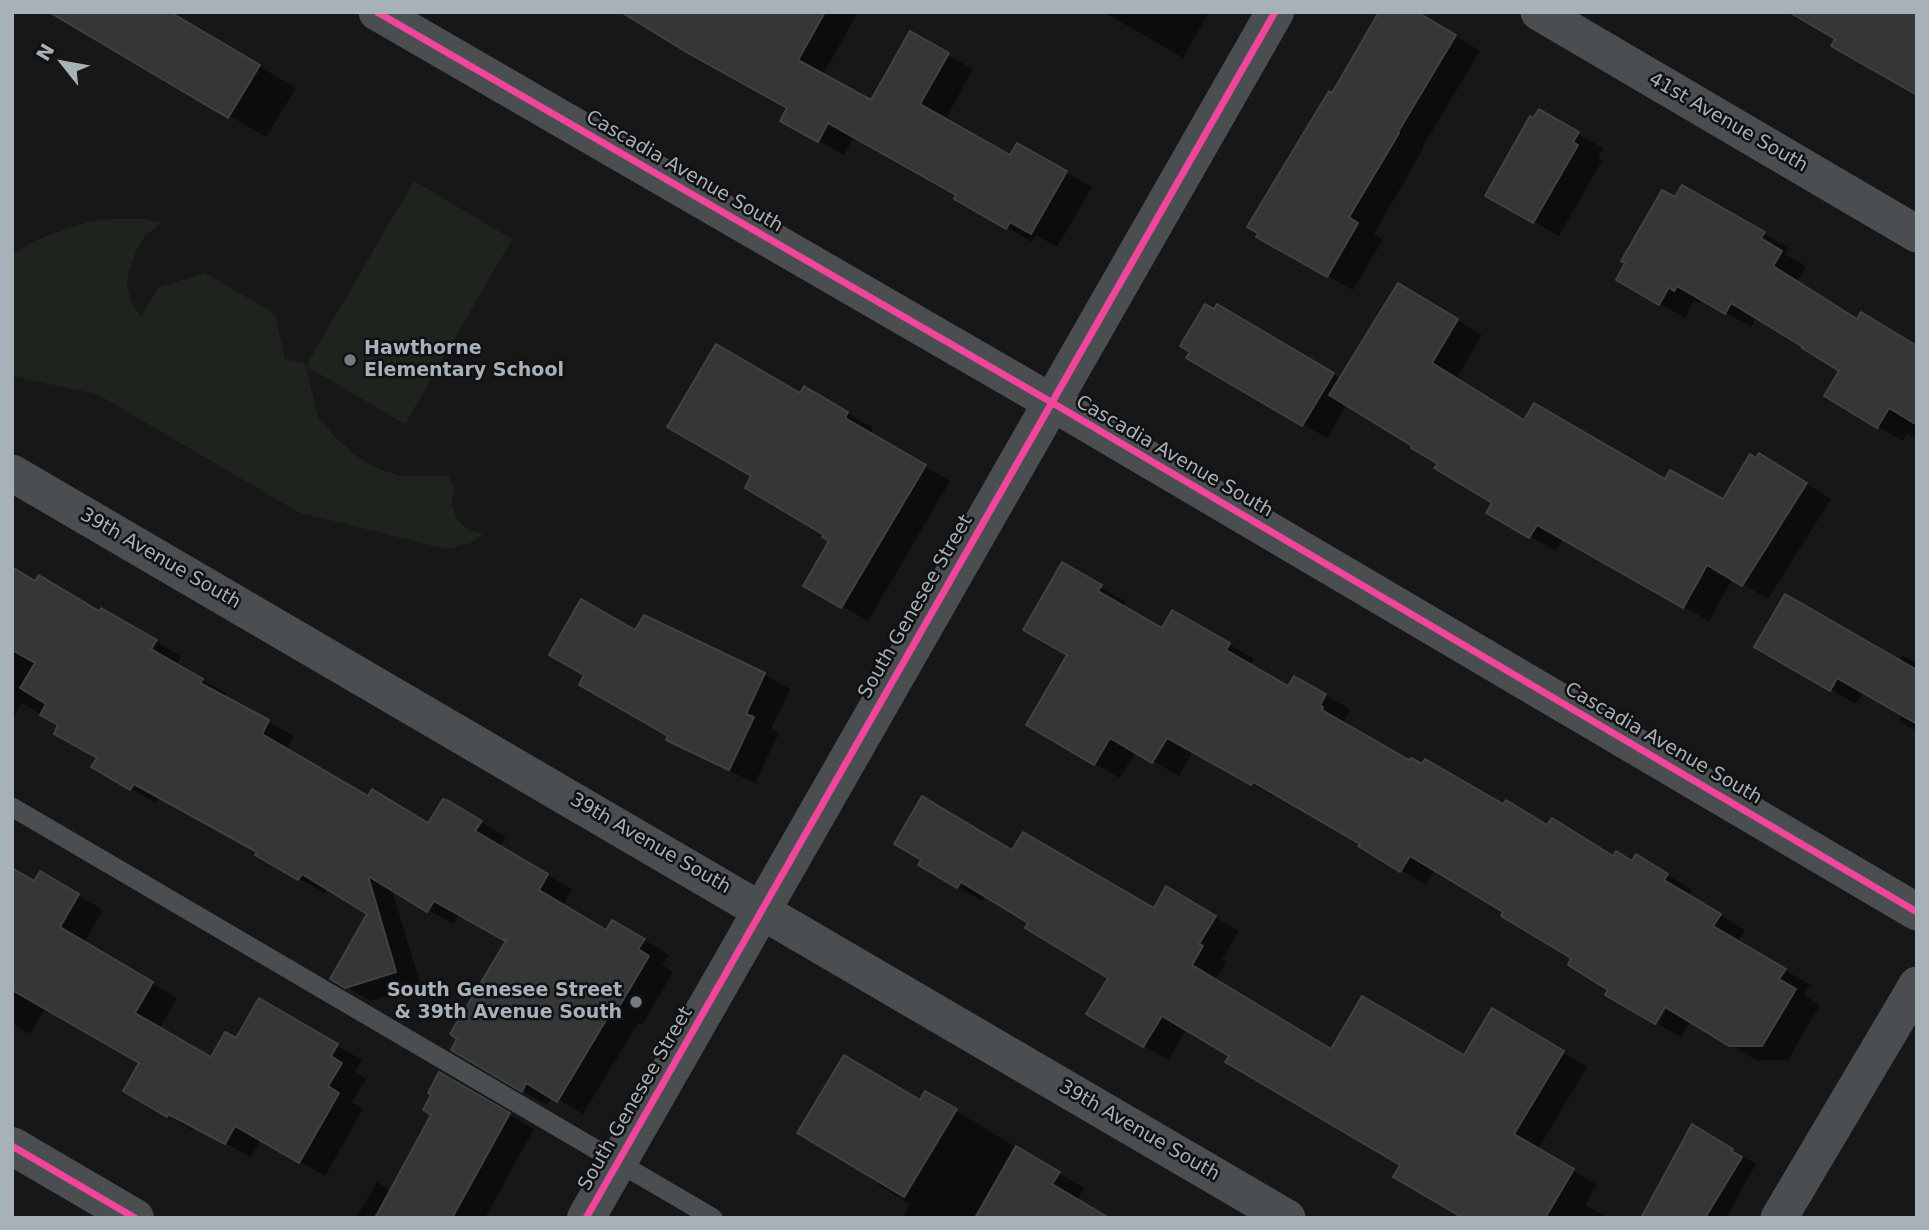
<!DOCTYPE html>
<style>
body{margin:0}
#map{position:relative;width:1929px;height:1230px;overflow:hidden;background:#171717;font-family:"DejaVu Sans",sans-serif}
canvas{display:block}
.frame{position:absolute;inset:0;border:14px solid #a7b2b8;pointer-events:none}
.north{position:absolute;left:28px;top:28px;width:70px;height:70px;-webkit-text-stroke:5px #111113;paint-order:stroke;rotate:301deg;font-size:19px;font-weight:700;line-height:28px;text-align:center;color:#a7b2b8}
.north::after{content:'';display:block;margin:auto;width:24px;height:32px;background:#a7b2b8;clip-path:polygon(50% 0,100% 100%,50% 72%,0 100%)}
</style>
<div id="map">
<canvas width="1929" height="1230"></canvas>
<div class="frame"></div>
<div class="north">N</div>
</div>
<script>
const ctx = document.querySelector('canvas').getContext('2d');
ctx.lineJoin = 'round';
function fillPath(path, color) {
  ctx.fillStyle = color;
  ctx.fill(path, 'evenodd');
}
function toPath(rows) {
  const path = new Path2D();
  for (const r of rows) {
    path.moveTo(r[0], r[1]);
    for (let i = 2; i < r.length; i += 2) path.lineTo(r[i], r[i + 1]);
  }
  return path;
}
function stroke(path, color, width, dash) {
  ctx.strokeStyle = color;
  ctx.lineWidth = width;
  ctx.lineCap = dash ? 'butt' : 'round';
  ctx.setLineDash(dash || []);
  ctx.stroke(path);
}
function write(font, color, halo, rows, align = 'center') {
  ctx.font = font + ' "DejaVu Sans",sans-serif';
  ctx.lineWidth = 5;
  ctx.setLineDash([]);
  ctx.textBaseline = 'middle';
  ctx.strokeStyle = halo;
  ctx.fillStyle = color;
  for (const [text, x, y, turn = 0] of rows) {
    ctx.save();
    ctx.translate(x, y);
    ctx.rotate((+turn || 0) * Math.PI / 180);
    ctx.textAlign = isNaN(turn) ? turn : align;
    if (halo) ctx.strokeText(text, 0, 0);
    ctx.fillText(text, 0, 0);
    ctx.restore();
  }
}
fillPath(toPath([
 [414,181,512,239,405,424,306,366],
 [110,219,143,219,161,223,145,236,136,251,129,271,127,286,132,304,141,317,159,287,205,273,275,314,285,359,305,363,318,417,335,437,355,455,372,466,399,476,448,476,454,488,452,505,457,520,470,531,483,534,471,543,445,549,300,513,97,394,12,376,12,255,31,243,51,234,88,222]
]), '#1e241d');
fillPath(toPath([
 [166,12,296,88,266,137,82,30],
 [639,12,858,12,823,75,872,102,911,34,973,69,945,120,1011,157,1018,145,1092,187,1057,247,1036,235,1032,242,956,198,958,195,854,136,844,155,782,120,789,107],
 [1104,12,1209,12,1183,58],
 [1414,12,1480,51,1422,148,1423,149,1374,234,1383,239,1353,290,1258,236,1332,95],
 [1539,111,1603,148,1598,158,1602,161,1559,236,1487,195],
 [1682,187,1789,248,1785,254,1806,266,1797,282,1859,320,1917,347,1917,439,1907,433,1903,441,1826,396,1842,370,1757,316,1751,327,1702,299,1700,303,1694,300,1685,318,1619,280],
 [1398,285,1482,335,1456,379,1525,422,1666,482,1723,502,1785,470,1831,499,1768,599,1733,578,1709,621,1563,538,1556,551,1488,512,1494,502,1414,445,1347,404,1327,438,1189,357,1217,306,1341,379],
 [801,395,830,403,873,428,870,434,950,481,868,621,806,585,832,541],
 [1063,565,1126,602,1123,607,1162,630,1173,612,1254,659,1250,666,1289,688,1295,678,1326,695,1351,710,1344,721,1348,723,1346,726,1410,763,1614,857,1662,871,1692,890,1689,896,1745,930,1738,942,1810,985,1804,995,1820,1005,1788,1060,1756,1060,1691,1021,1681,1037,1658,1024,1671,1001,1610,989,1574,958,1505,911,1435,869,1426,885,1361,846,1362,843,1279,795,1277,798,1193,751,1179,776,1136,751,1120,778,1029,725,1070,655],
 [12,569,36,583,100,613,102,610,181,656,176,665,227,694,225,698,294,736,286,750,368,798,429,825,448,803,506,837,499,847,572,889,563,906,607,932,638,936,669,955,662,965,673,972,642,1025,638,1023,583,1114,552,1096,547,1105,453,1049,508,941,459,914,453,924,391,888,421,986,371,1001,333,979,369,913,327,888,324,893,257,854,259,852,160,797,156,803,94,767,99,758,60,725,22,703,12,720],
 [636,632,764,674,790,689,771,729,779,733,755,783,693,754,668,740,670,735],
 [1756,647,1899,662,1902,655,1917,664,1917,731,1899,721,1903,714,1864,692,1856,704],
 [1013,852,1154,910,1166,889,1239,931,1222,959,1226,962,1215,980,1332,1051,1465,1057,1492,1011,1587,1067,1538,1149,1597,1185,1585,1205,1609,1218,1483,1218,1403,1164,1187,1029,1168,1060,1089,1013,1110,977,1031,922,986,895,982,901,920,864],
 [12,870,35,883,41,873,103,910,84,943,177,998,159,1029,212,1060,237,1041,259,1000,362,1060,355,1072,366,1079,352,1102,363,1109,325,1176,261,1139,251,1157,194,1126,192,1130,125,1091,142,1063,46,1008,30,1034,12,1023],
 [440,1074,534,1129,485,1218,356,1218,377,1182,392,1191,434,1114],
 [921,1102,951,1108,1084,1188,1077,1200,1106,1218,902,1218,910,1204,877,1184],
 [1693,1127,1756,1164,1726,1218,1643,1218]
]), '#0007');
const building = toPath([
 [49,12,170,12,260,65,228,118,49,12],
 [621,12,825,12,798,60,871,100,910,31,949,53,920,104,1010,155,1017,143,1067,171,1031,234,1010,222,1006,229,954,199,956,195,828,123,818,142,780,121,787,108,688,53,621,12],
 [1379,12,1417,12,1456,35,1398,132,1399,133,1349,217,1358,223,1327,277,1256,237,1258,233,1247,227,1329,91,1332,93,1379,12],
 [1789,12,1917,12,1917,95,1831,46,1835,39,1789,12],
 [1539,109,1579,132,1573,142,1578,145,1533,223,1485,196,1530,116,1533,118,1539,109],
 [1682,185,1765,232,1761,238,1782,251,1773,266,1857,319,1861,312,1917,346,1917,425,1889,408,1877,428,1824,396,1839,371,1802,348,1803,347,1731,303,1725,314,1677,286,1674,291,1669,287,1659,305,1616,280,1625,263,1621,261,1662,190,1675,197,1682,185],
 [1398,283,1458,319,1432,363,1524,420,1534,403,1665,479,1670,470,1723,499,1750,454,1756,458,1759,453,1807,483,1742,586,1707,565,1683,608,1537,525,1529,538,1486,513,1492,503,1434,468,1438,464,1411,448,1412,446,1329,395,1398,283],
 [1205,304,1214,309,1217,304,1334,373,1302,426,1186,358,1190,352,1180,346,1205,304],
 [716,344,800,393,804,386,848,412,845,418,926,465,841,608,803,586,829,541,822,537,824,535,745,488,751,476,667,427,716,344],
 [1062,562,1102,585,1098,591,1162,628,1172,610,1230,643,1226,650,1288,686,1294,676,1326,694,1320,705,1323,707,1322,710,1409,760,1411,758,1422,764,1425,759,1503,804,1506,800,1547,825,1552,818,1613,856,1616,851,1632,861,1636,854,1668,874,1664,880,1721,914,1713,926,1786,969,1779,979,1796,989,1762,1046,1729,1046,1665,1007,1655,1024,1605,995,1608,990,1568,965,1571,958,1501,916,1503,912,1410,856,1400,872,1358,846,1360,844,1253,782,1251,785,1167,738,1152,763,1110,738,1094,765,1026,725,1067,655,1023,630,1062,562],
 [12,567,35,581,39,575,99,611,101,608,157,640,151,649,203,679,200,683,269,720,262,734,368,796,372,789,428,823,443,799,449,801,482,821,475,831,548,874,539,890,606,930,612,920,645,939,638,949,649,956,616,1012,612,1010,557,1102,526,1083,522,1092,451,1050,457,1039,450,1034,507,939,503,940,434,901,427,912,368,876,396,972,345,988,330,979,367,914,302,874,298,880,255,855,257,852,134,784,130,790,91,767,97,758,54,734,58,725,40,715,46,704,20,688,35,663,12,650,12,567],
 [1785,594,1917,670,1917,724,1837,678,1830,691,1754,647,1785,594],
 [581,599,635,630,644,615,765,673,746,714,754,717,729,770,666,740,668,736,579,685,584,675,549,655,581,599],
 [922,796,1012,850,1023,832,1154,908,1166,886,1216,916,1199,944,1203,946,1192,965,1331,1049,1362,996,1464,1055,1492,1008,1564,1051,1514,1134,1574,1169,1545,1218,1463,1218,1393,1177,1400,1165,1225,1062,1229,1056,1162,1016,1143,1047,1086,1014,1108,978,1025,928,1028,923,961,882,957,888,918,865,921,860,894,844,922,796],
 [12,868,34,881,40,871,79,894,60,927,153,982,135,1013,211,1057,225,1032,236,1038,259,998,338,1044,331,1056,342,1063,328,1086,339,1093,299,1163,235,1126,225,1144,168,1114,167,1117,123,1091,139,1063,12,990,12,868],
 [844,1055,920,1100,925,1091,957,1109,904,1197,797,1133,844,1055],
 [439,1072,510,1113,452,1218,375,1218,431,1115,423,1110,431,1095,428,1093,439,1072],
 [1692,1124,1733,1149,1731,1151,1742,1157,1705,1218,1641,1218,1692,1124],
 [1016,1146,1060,1172,1052,1184,1109,1218,975,1218,1016,1146]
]);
fillPath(building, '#353636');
stroke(building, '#3f4243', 2);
stroke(toPath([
 [12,807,713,1218]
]), '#4b4e50', 19);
stroke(toPath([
 [377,12,1051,402,1917,912],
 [1539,12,1917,234],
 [12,473,1287,1218],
 [1779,1218,1917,985]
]), '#4b4e50', 37);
stroke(toPath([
 [12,1146,135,1218],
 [586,1218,1275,12]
]), '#4b4e50', 38);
stroke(toPath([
 [377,12,1051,402,1917,912],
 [12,1146,135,1218],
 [586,1218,1275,12]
]), '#ed469a', 7);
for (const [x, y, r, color] of [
 [350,360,7,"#757c80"],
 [636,1002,7,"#757c80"]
]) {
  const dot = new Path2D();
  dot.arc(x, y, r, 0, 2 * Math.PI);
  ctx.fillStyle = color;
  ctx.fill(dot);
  stroke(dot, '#111113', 2.5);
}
write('19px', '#a7b2b8', '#111113', [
 ["41st Avenue South",1728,123,30],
 ["Cascadia Avenue South",684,172,30],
 ["Cascadia Avenue South",1174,457,30],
 ["39th Avenue South",160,559,30],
 ["South Genesee Street",916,607,-60],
 ["Cascadia Avenue South",1663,744,30],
 ["39th Avenue South",650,844,30],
 ["South Genesee Street",636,1099,-60],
 ["39th Avenue South",1139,1131,30]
]);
write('bold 19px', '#a7b2b8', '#111113', [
 ["Hawthorne",364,349],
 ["Elementary School",364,371],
 ["South Genesee Street",622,991,"right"],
 ["& 39th Avenue South",622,1013,"right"]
], 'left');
</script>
